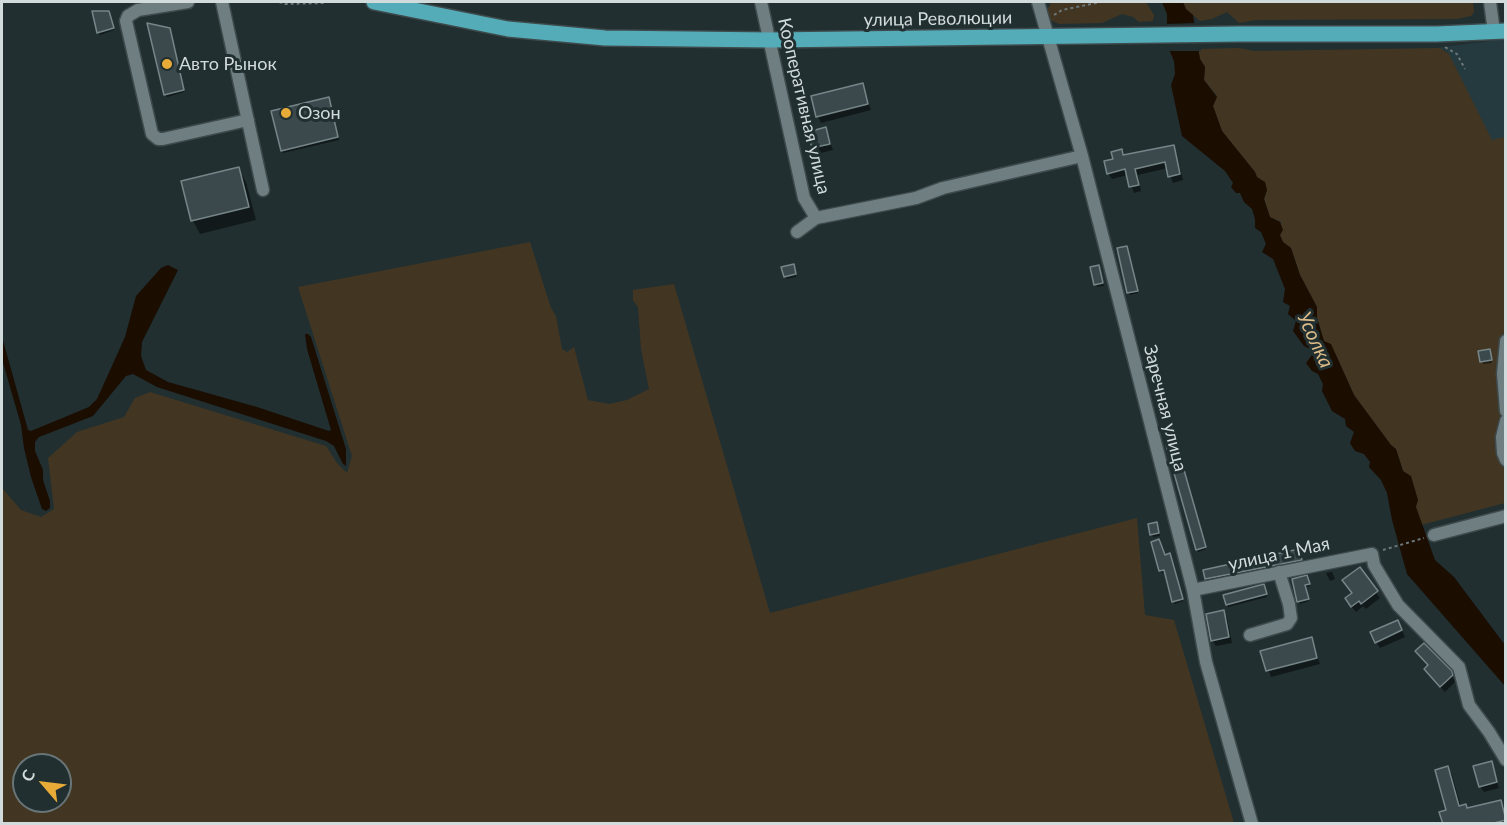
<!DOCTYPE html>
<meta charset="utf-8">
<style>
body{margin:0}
#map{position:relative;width:1507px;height:825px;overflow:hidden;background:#212f31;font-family:Lato,sans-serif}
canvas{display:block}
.frame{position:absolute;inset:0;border:3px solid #d2dbdc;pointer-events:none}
.north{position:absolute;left:12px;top:753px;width:60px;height:60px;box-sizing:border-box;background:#212f31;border:2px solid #687475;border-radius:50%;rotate:298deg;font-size:16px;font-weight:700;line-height:24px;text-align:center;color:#d2dbdc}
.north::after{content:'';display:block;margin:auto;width:21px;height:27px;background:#e9ab38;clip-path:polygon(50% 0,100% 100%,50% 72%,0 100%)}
</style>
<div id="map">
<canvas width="1507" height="825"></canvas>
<div class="frame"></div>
<div class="north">С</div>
</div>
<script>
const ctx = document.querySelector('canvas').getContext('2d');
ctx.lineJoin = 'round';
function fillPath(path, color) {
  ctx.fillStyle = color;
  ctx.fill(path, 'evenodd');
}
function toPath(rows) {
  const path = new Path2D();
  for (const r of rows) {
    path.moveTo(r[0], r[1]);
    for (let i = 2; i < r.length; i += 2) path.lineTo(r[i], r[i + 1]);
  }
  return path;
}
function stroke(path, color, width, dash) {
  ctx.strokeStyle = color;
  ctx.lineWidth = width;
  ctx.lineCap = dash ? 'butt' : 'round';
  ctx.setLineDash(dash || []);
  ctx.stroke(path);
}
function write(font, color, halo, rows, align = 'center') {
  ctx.font = font + ' Lato,sans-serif';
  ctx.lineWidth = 6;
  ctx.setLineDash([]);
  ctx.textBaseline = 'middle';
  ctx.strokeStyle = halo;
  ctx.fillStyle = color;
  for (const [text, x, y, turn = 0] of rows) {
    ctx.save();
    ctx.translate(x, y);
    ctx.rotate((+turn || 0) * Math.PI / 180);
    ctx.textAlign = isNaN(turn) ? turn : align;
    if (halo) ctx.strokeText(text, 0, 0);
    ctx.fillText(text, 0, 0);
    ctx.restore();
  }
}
fillPath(toPath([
 [1505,39,1505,171,1446,51,1437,48]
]), '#253a3e');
fillPath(toPath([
 [1050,2,1146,2,1154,15,1153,21,1139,22,1133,17,1122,14,1102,23,1059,24,1045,18,1046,9,1050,6],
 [1183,2,1473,2,1474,12,1471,16,1457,19,1256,20,1239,23,1227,12,1212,19,1200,21,1186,9],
 [1239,48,1254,51,1440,48,1449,54,1492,140,1505,137,1505,503,1421,525,1396,449,1391,445,1354,395,1336,355,1324,341,1317,318,1317,307,1300,275,1291,248,1283,242,1280,235,1281,222,1270,217,1264,199,1267,190,1256,177,1255,172,1222,131,1213,106,1217,96,1204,80,1205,67,1200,59,1198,49],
 [530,242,551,308,556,316,562,349,567,352,574,347,588,400,609,404,627,400,649,389,641,349,638,307,633,300,633,290,674,284,770,613,1137,518,1145,615,1174,620,1234,823,2,823,2,488,21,510,41,517,54,509,48,458,77,432,124,417,135,398,150,392,326,446,337,463,347,473,352,456,298,287],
 [24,765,60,765,60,801,24,801]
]), '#423623');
fillPath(toPath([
 [1162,2,1183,2,1186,9,1193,15,1200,59,1205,67,1204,80,1217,97,1213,106,1222,131,1255,172,1257,177,1265,182,1267,190,1264,199,1270,217,1280,222,1283,230,1280,235,1283,242,1291,248,1300,275,1317,307,1317,318,1324,341,1331,344,1354,395,1391,445,1396,449,1403,471,1411,476,1418,500,1416,507,1435,560,1454,577,1505,645,1505,686,1407,574,1392,520,1387,493,1381,480,1369,467,1370,462,1364,454,1355,451,1350,443,1354,432,1346,426,1345,419,1332,411,1322,391,1323,384,1318,374,1312,371,1306,363,1312,355,1312,350,1304,346,1293,331,1296,321,1288,314,1290,306,1283,302,1285,289,1273,259,1262,252,1266,244,1261,232,1255,228,1255,219,1252,209,1244,202,1240,193,1236,193,1231,187,1233,183,1225,171,1182,136,1171,85,1175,74,1174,61,1167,45,1167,14],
 [168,265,178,270,142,342,141,356,146,370,168,382,257,407,329,431,331,430,307,349,305,334,308,334,311,337,346,449,346,466,343,464,334,446,326,441,157,387,133,374,126,376,93,416,39,437,35,442,35,451,43,470,43,480,50,501,50,508,46,511,42,509,31,477,24,448,21,425,2,359,2,337,28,430,31,431,89,407,97,399,125,337,136,296,161,268]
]), '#1b0d00');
fillPath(toPath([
 [1197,23,1201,51,1167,51,1164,46,1164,24]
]), '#212f31');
fillPath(toPath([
 [110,15,114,30,100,35,98,32],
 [171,32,184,92,167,97,165,94],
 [862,84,871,110,821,123,818,116],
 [329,101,339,140,283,153,273,112],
 [825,129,833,150,817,154,809,133],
 [1173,146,1176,153,1183,180,1173,183,1168,168,1138,175,1141,191,1134,193,1128,175,1112,179,1108,173,1121,151,1124,157],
 [238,168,246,182,256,220,200,234,193,221,183,182],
 [1128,250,1138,293,1130,295,1129,293],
 [783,268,794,268,796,277,786,279],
 [1100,269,1104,286,1097,287,1096,284],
 [1480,352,1490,353,1492,363,1483,364],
 [1176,446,1206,549,1198,552,1197,549],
 [1150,525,1157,526,1160,536,1153,537],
 [1152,543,1165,556,1171,557,1183,601,1175,604,1174,601,1166,572,1162,573,1160,571],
 [1300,553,1302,562,1208,581,1206,579],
 [1360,569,1380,598,1366,609,1363,606,1356,612,1350,605],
 [1332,572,1335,579,1330,581,1326,573],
 [1294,580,1308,580,1310,586,1305,588,1309,601,1300,604],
 [1265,588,1267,597,1228,607,1227,605],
 [1223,612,1227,618,1232,643,1216,646,1212,640],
 [1401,628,1405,637,1380,648,1376,642],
 [1311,639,1320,664,1271,677,1262,652],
 [1417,651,1450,672,1455,682,1445,692,1430,676,1426,669,1429,667],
 [1491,763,1499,788,1484,792,1480,786],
 [1448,768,1452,775,1461,807,1468,810,1501,801,1506,811,1506,824,1457,824]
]), '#0007');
const building = toPath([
 [92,11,109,11,114,28,97,33,92,11],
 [147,23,170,28,184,90,164,95,147,23],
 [863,83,868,104,816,117,811,96,863,83],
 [329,97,338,137,281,151,271,111,329,97],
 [826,127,830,144,812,148,808,132,826,127],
 [1174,145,1180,174,1168,177,1165,162,1135,169,1139,185,1129,187,1125,169,1107,174,1104,161,1113,159,1111,152,1122,149,1123,155,1174,145],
 [239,167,249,207,191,221,181,181,239,167],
 [1127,246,1138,291,1127,293,1117,248,1127,246],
 [794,264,796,274,784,277,781,267,794,264],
 [1099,265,1103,283,1094,285,1090,267,1099,265],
 [1490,349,1492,360,1480,362,1478,351,1490,349],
 [1176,442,1206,547,1196,550,1166,445,1176,442],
 [1157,522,1159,533,1150,535,1148,524,1157,522],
 [1159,539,1165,555,1170,553,1183,599,1172,602,1164,570,1159,571,1151,542,1159,539],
 [1299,549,1302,560,1205,579,1203,570,1299,549],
 [1360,567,1378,591,1361,604,1359,601,1351,607,1345,598,1352,593,1342,580,1360,567],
 [1307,575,1310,584,1305,585,1309,599,1297,602,1292,579,1307,575],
 [1264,584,1267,594,1226,605,1223,595,1264,584],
 [1224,610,1229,637,1211,641,1206,614,1224,610],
 [1398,620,1402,630,1375,643,1370,632,1398,620],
 [1312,637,1317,658,1266,671,1260,651,1312,637],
 [1424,643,1452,671,1453,675,1440,687,1424,669,1428,665,1415,651,1424,643],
 [1492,761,1497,782,1479,787,1473,766,1492,761],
 [1448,766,1459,806,1466,804,1467,808,1501,800,1506,820,1490,824,1443,824,1439,812,1446,810,1435,770,1448,766]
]);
fillPath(building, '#3b494c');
stroke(building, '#758588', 1.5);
const minor = toPath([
 [188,2,138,10,128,16,126,21,152,134,158,139,163,139,248,120],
 [222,2,263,190],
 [761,2,804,198,816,218],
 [1038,2,1082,156,1193,590,1206,662,1252,824],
 [1490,2,1494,32],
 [797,232,816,218,916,198,943,188,1082,156],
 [1506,341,1503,374,1506,411],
 [1506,421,1502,437,1503,453,1506,460],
 [1434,535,1506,516],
 [1193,590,1372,554,1374,565,1398,605,1459,667,1469,705,1489,732,1506,760],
 [1250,635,1287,624,1291,618,1289,604,1279,572]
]);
const major = toPath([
 [374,2,508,29,605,38,771,40,1239,34,1437,34,1506,31]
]);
stroke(minor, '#3e4a4c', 15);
stroke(major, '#3e4a4c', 18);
stroke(toPath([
 [279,2,285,4,324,3],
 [1054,15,1062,10,1101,2],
 [1445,47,1457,54,1465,69],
 [1383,550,1424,538]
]), '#6b7778', 2, [3, 3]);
stroke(minor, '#6e7e81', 12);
stroke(major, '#54acb8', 15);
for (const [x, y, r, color] of [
 [167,64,6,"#e9ab38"],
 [286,113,6,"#e9ab38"]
]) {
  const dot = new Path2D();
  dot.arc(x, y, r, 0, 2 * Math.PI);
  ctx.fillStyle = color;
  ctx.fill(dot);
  stroke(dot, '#212f31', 2);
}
write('18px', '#d2dbdc', '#212f31', [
 ["улица Революции",938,19,-1],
 ["Кооперативная улица",804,106,77],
 ["Заречная улица",1165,408,76],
 ["улица 1 Мая",1279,554,-12]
]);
write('18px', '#d2dbdc', '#212f31', [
 ["Авто Рынок",179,64],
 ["Озон",298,113]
], 'left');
write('italic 20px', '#dcbb88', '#212f31', [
 ["Усолка",1315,340,65]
]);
</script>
